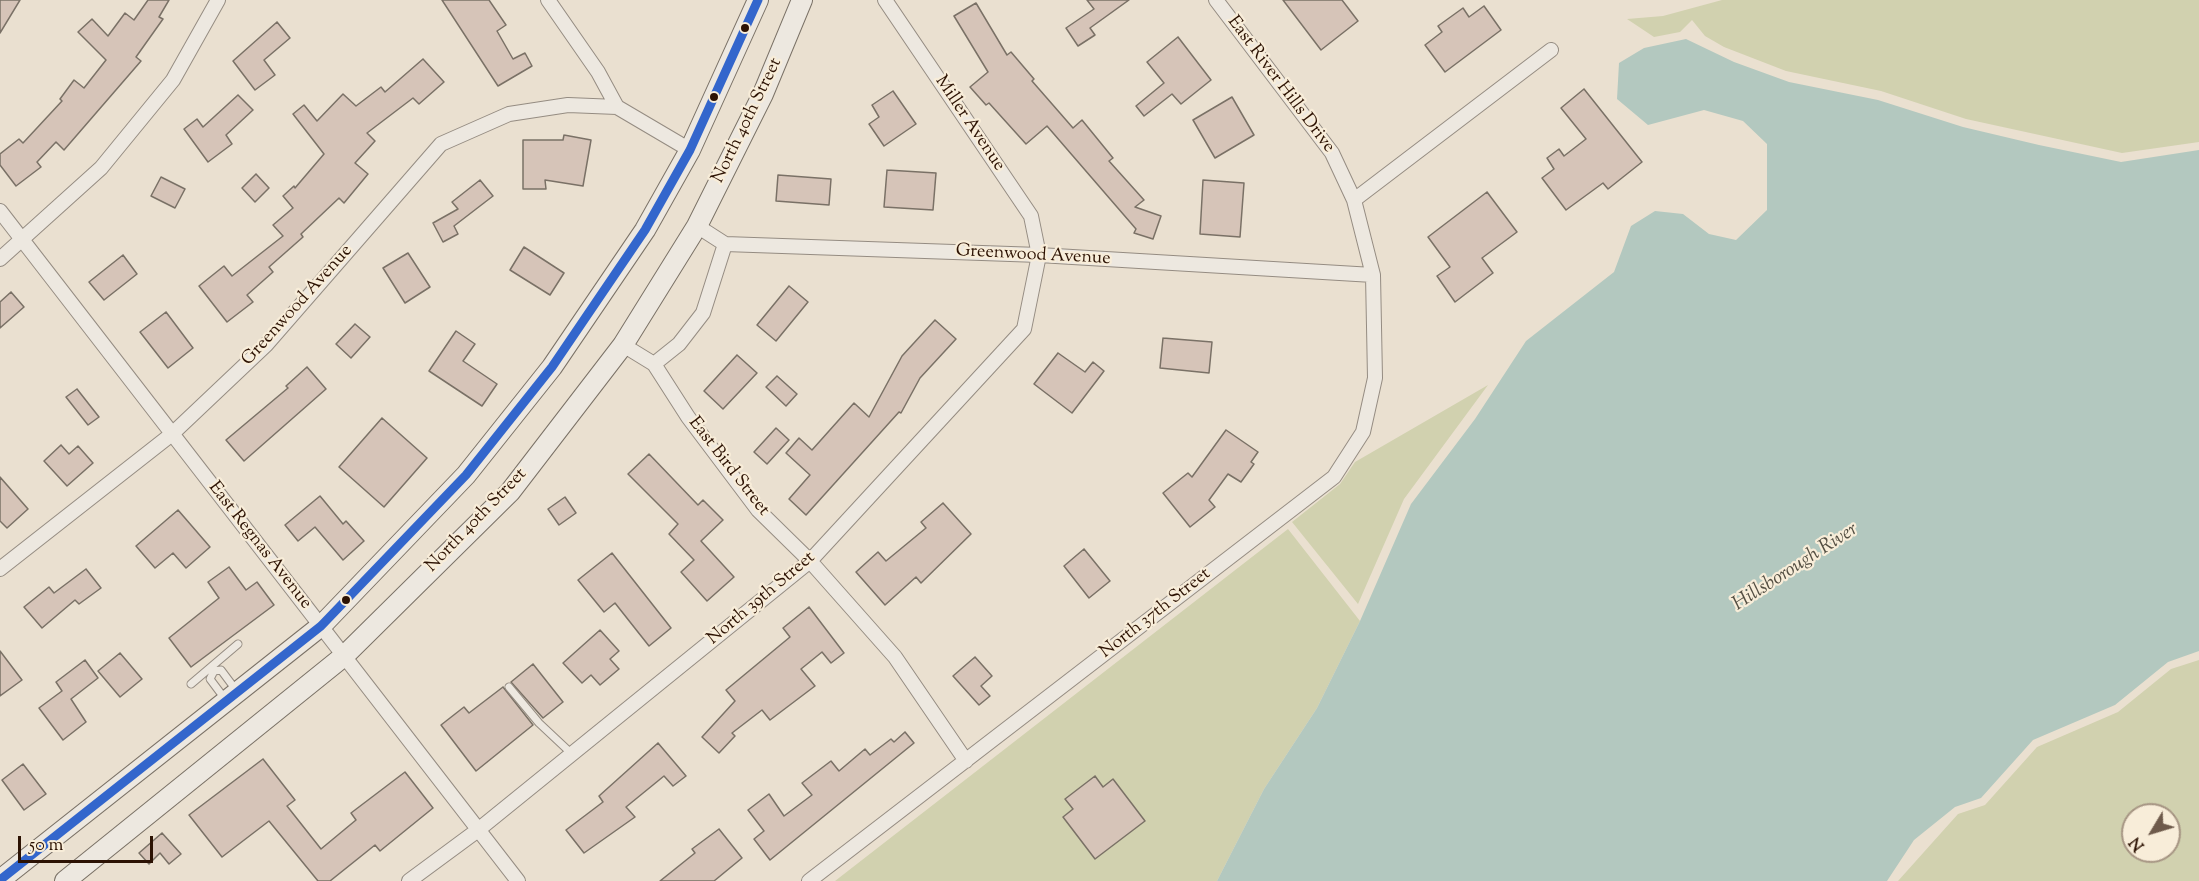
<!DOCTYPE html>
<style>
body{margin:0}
#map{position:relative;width:2199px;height:881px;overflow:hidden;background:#eae0d0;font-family:"Sorts Mill Goudy",serif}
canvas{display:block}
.north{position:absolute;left:2121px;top:803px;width:60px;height:60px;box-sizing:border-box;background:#f8edd9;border:2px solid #a69583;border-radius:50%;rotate:232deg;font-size:16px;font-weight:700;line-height:24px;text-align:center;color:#2c1203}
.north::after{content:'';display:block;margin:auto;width:21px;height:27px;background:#6e5a4b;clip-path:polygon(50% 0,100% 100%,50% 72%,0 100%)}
.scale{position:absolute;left:18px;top:836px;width:135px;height:27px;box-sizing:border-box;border:3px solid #2c1203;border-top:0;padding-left:8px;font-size:18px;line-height:21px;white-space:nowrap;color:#2c1203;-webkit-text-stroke:4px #f8edd9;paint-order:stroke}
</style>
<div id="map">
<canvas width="2199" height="881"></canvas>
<div class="north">N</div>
<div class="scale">50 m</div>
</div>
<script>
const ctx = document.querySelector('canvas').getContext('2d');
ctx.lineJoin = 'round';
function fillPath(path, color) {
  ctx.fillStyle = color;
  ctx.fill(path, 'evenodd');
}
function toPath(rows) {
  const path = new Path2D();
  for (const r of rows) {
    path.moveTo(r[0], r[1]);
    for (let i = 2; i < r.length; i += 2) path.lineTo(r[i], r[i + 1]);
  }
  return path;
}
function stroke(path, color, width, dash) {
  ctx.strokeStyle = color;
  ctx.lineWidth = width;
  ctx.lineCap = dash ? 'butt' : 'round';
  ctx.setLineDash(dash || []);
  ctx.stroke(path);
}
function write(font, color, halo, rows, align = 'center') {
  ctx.font = font + ' "Sorts Mill Goudy",serif';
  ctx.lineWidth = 4.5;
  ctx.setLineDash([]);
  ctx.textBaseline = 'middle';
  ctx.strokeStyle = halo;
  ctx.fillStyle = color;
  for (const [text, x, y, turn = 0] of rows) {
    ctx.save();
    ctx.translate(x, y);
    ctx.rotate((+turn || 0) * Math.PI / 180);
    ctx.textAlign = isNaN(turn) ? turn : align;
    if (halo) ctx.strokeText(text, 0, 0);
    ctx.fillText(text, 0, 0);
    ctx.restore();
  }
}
fillPath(toPath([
 [1722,0,2199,0,2199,142,2122,153,1966,119,1881,91,1786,71,1724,47,1705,36,1692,20,1680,32,1654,37,1627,19,1663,16],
 [1488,385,1404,499,1358,604,1292,522,1340,484,1355,462],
 [1288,529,1360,621,1317,708,1264,789,1217,881,835,881],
 [2199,660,2199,881,1898,881,1958,814,1985,805,2037,747,2118,712,2171,669],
 [2133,815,2169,815,2169,851,2133,851]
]), '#d1d1af');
fillPath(toPath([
 [1686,39,1734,62,1789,82,1878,100,1963,127,2039,145,2121,162,2199,150,2199,651,2168,662,2115,705,2033,740,1981,798,1955,807,1914,840,1887,881,1217,881,1264,789,1317,708,1360,621,1411,504,1475,419,1526,341,1614,272,1631,226,1655,211,1683,214,1709,234,1736,240,1767,210,1767,144,1743,121,1704,110,1648,125,1617,99,1619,63,1644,48]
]), '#b3c8bf');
const building = toPath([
 [0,0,20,0,0,33,0,0],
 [148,0,169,0,159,17,163,19,136,57,141,61,64,150,56,142,37,162,41,167,16,186,0,165,0,154,19,139,23,143,62,101,60,99,74,80,84,88,106,60,78,32,92,19,108,36,125,13,134,20,148,0],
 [442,0,489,0,506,25,497,31,513,59,525,53,532,66,498,86,442,0],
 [1087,0,1129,0,1090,28,1095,35,1078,46,1066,28,1094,9,1087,0],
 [1283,0,1342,0,1358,21,1321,50,1283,0],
 [976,3,1007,55,1011,52,1034,79,1032,81,1073,128,1082,120,1113,158,1109,161,1144,200,1135,207,1161,216,1153,239,1134,233,1136,229,1047,126,1026,144,989,103,986,105,970,87,988,72,954,16,976,3],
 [1484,6,1501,30,1445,72,1425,45,1442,32,1438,26,1463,8,1469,17,1484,6],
 [277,22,290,38,264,60,275,75,255,90,233,61,277,22],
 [1178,37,1211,80,1181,104,1172,94,1144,116,1136,106,1164,83,1147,62,1178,37],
 [423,59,444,82,419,104,413,98,367,133,375,141,355,163,368,174,344,203,339,198,301,234,303,237,269,267,273,272,247,295,253,302,227,322,199,286,224,266,232,276,283,236,273,225,293,208,283,196,294,186,295,188,324,154,293,114,304,105,317,121,343,94,356,106,381,87,385,92,423,59],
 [1584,89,1642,162,1608,189,1603,183,1566,210,1542,178,1554,169,1547,158,1559,149,1564,156,1586,139,1561,108,1584,89],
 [893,91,916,124,884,146,869,124,879,117,872,105,893,91],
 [238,95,253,110,226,135,232,144,208,162,184,129,197,119,203,127,238,95],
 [1232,97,1254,135,1215,158,1193,120,1232,97],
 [564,135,591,140,583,186,545,180,546,189,523,189,523,140,563,140,564,135],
 [887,170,936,173,933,210,884,207,887,170],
 [256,174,269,188,255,202,242,188,256,174],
 [778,175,831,179,829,205,776,201,778,175],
 [161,177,185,189,175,208,151,196,161,177],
 [480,180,493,196,454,226,458,234,443,242,433,223,458,209,452,202,480,180],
 [1203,180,1244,183,1240,237,1200,234,1203,180],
 [1487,192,1517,232,1482,258,1493,273,1455,302,1437,276,1450,267,1428,237,1487,192],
 [524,247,564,273,550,295,510,270,524,247],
 [408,253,430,287,405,303,383,268,408,253],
 [123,255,137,274,104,300,89,282,123,255],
 [789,286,808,302,776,341,757,325,789,286],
 [11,292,24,307,0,328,0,302,11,292],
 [166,312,193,348,168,368,140,332,166,312],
 [935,320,956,339,920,378,901,413,899,412,806,515,789,499,810,475,786,453,799,438,812,450,854,403,869,417,902,356,935,320],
 [355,324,370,337,351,358,336,344,355,324],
 [456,331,475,344,463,361,497,384,482,406,429,371,456,331],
 [1163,338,1212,342,1209,373,1160,368,1163,338],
 [1058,353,1085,372,1093,362,1104,371,1072,413,1034,384,1058,353],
 [737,355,757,373,723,409,704,391,737,355],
 [307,367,326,389,244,461,226,440,288,388,286,386,307,367],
 [777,376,797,394,786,406,766,387,777,376],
 [77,389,99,417,88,425,66,397,77,389],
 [382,418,427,458,384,507,339,467,382,418],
 [776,428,789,440,767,464,754,452,776,428],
 [1226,430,1258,452,1251,462,1254,464,1241,482,1228,474,1209,500,1215,507,1190,527,1163,493,1188,473,1192,477,1226,430],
 [61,445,69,454,78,446,93,463,67,486,44,461,61,445],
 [649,454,698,505,703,500,723,520,701,541,734,577,707,601,681,572,694,560,669,534,678,524,628,474,649,454],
 [0,477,28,509,7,528,0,521,0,477],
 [320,496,343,524,346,521,364,541,343,560,315,527,298,541,285,525,320,496],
 [565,497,576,513,559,525,548,509,565,497],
 [943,503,971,534,921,583,916,577,885,605,856,572,878,552,886,561,926,528,921,522,943,503],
 [178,510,210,547,186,568,173,553,155,568,136,546,178,510],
 [1084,549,1110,581,1089,598,1064,566,1084,549],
 [612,553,671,628,649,646,615,603,604,612,578,580,612,553],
 [229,567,246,590,257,582,274,605,191,667,169,638,219,598,208,582,229,567],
 [86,569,101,588,79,604,75,600,42,628,24,607,49,587,54,593,86,569],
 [809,607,844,653,831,663,822,652,801,669,815,686,770,720,762,710,732,733,735,736,719,753,702,737,735,701,726,690,790,637,783,628,809,607],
 [600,630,619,651,610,659,619,669,600,685,591,675,582,683,563,663,600,630],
 [0,651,22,680,0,696,0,651],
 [120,653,142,679,120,697,98,671,120,653],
 [975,657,992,676,981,686,990,696,979,705,953,676,975,657],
 [85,660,98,678,71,699,86,722,63,740,39,708,62,691,56,682,85,660],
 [533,664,563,702,543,718,511,682,533,664],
 [503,687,533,725,476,771,441,725,464,707,469,713,503,687],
 [905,732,914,743,770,860,754,839,764,831,748,810,769,794,784,816,812,795,802,783,831,761,839,771,865,749,870,755,891,739,894,742,905,732],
 [658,743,686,776,673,786,664,776,626,807,635,817,584,853,566,830,603,802,599,796,658,743],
 [263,759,295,800,287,806,321,849,356,820,351,813,405,772,433,808,380,851,375,845,330,881,318,881,269,821,222,857,189,815,263,759],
 [23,764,46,794,24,810,2,780,23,764],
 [1095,776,1103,787,1113,779,1145,821,1095,859,1063,817,1073,809,1065,799,1095,776],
 [719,829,742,858,714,881,660,881,695,853,692,849,719,829],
 [162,833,181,854,169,864,160,853,149,864,139,853,162,833]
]);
fillPath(building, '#d6c4b8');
stroke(building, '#7a7166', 1.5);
const lane = toPath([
 [211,667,214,671,221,670,236,690],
 [214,671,210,679,225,699],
 [191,684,238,644],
 [509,687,539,723,572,754]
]);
const street = toPath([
 [548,0,598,72,617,107,690,150],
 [1354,200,1551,50],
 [0,211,518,881],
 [697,226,725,244,1039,255,1373,275],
 [0,259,101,168,173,80,218,0],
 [623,345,654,364,688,417,758,510,810,561,895,657,966,761],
 [654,364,679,344,703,313,725,244],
 [0,569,172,434,266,345,441,144,509,114,568,105,617,107],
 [409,881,478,830,810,561,1024,329,1039,255,1031,216,885,0],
 [809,881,1334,477,1363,432,1375,378,1373,275,1354,200,1332,153,1216,0]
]);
const secondary = toPath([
 [0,880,321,626,466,475,552,367,645,230,690,150,758,0],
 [65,881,344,656,510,492,623,345,697,226,763,94,802,0]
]);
stroke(lane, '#958c82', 9);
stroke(street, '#958c82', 16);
stroke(secondary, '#7a7166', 22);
stroke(lane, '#ede8e0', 7);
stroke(street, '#ede8e0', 14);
stroke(secondary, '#ede8e0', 20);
stroke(toPath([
 [0,880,321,626,466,475,552,367,645,230,690,150,758,0]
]), '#36c', 9);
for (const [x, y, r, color] of [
 [745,28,5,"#2c1203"],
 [714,97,5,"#2c1203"],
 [346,600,5,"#2c1203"]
]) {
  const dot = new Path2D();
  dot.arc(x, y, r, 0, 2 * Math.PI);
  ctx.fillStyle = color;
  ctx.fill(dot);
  stroke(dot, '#f8edd9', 2);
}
write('18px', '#2c1203', '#f8edd9', [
 ["East River Hills Drive",1280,85,53],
 ["North 40th Street",748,121,-64],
 ["Miller Avenue",969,124,56],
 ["Greenwood Avenue",1033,256,3],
 ["Greenwood Avenue",298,306,-48],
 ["East Bird Street",728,467,52],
 ["North 40th Street",477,521,-46],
 ["East Regnas Avenue",259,546,52],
 ["North 39th Street",762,599,-40],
 ["North 37th Street",1156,614,-38]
]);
write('italic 20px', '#534e42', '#f8edd9', [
 ["Hillsborough River",1796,568,-33]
]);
</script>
